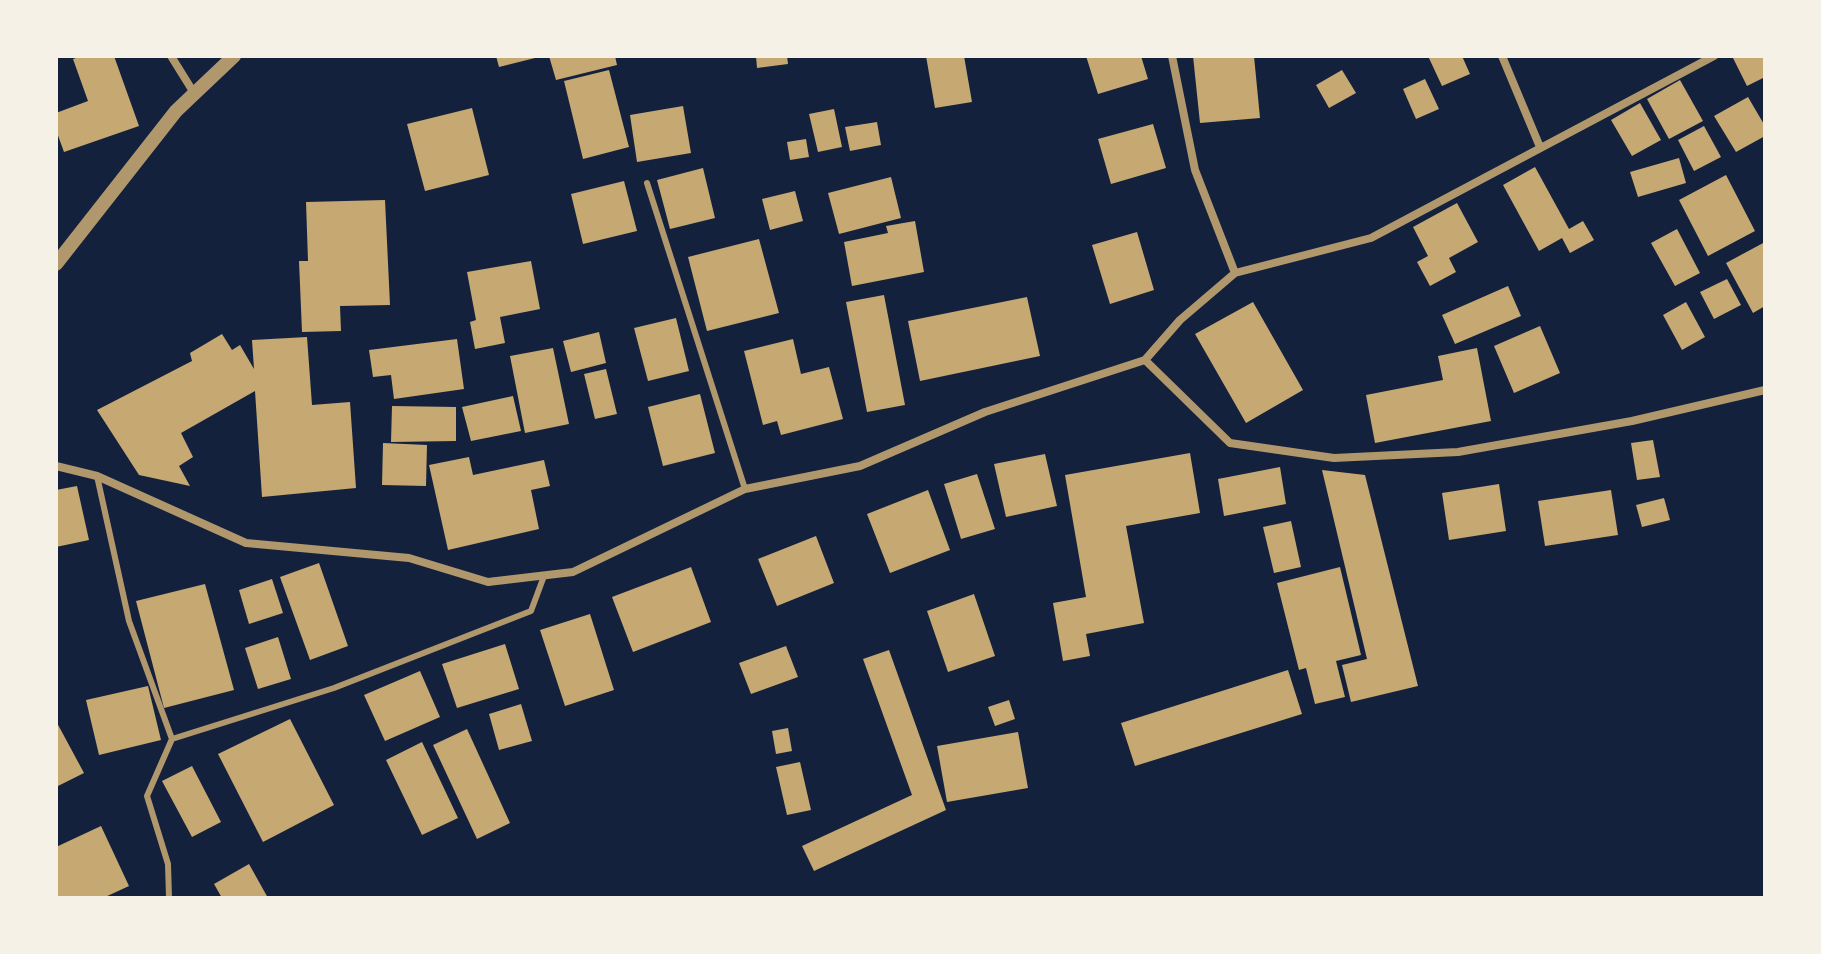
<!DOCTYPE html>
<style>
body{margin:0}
#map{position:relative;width:1821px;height:954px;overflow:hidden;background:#14213d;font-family:"Roboto Condensed",sans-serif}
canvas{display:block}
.frame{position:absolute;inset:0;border:58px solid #f6f1e7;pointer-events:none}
</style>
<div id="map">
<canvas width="1821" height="954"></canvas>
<div class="frame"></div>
</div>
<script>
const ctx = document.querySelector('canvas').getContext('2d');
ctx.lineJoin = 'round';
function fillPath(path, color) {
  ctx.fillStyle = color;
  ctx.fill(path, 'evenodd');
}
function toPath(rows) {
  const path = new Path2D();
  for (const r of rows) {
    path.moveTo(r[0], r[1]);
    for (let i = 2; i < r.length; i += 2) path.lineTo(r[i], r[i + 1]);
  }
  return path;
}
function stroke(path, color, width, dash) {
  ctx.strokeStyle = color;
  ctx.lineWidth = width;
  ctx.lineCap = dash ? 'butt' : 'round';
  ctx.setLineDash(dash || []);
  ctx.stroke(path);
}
fillPath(toPath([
 [82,56,114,56,139,126,64,152,56,130,56,113,88,101,73,59],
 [496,56,539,56,539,57,499,67],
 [549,56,615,56,617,65,556,80],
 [756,56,787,56,788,64,757,68],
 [926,56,964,56,972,102,935,108],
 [1086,56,1141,56,1148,79,1098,94],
 [1193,56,1254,56,1260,118,1200,123],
 [1428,56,1462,56,1470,74,1442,86],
 [1732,56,1765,56,1765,77,1747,86],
 [609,70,629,147,583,159,564,81],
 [1342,70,1356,93,1329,108,1316,85],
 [1425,79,1439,109,1416,119,1403,89],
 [1680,80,1703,121,1669,139,1647,99],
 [1748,97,1765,126,1765,136,1736,152,1714,116],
 [1640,103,1661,140,1632,156,1611,120],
 [683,106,691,153,637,162,630,115],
 [472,108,489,175,425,191,407,124],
 [834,109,842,147,818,152,809,114],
 [877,122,881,145,850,151,845,127],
 [1153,124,1166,168,1111,184,1098,139],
 [1704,126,1721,157,1694,171,1678,140],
 [806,139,809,157,790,160,787,142],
 [1679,158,1686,183,1638,197,1630,172],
 [1535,167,1569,229,1583,221,1594,240,1570,253,1562,238,1539,251,1503,185],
 [703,168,715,218,670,229,657,180],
 [1726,175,1755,231,1708,256,1679,200],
 [891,177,901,218,839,234,828,193],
 [624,181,637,231,583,244,571,194],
 [795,191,803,221,770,230,762,199],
 [385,200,390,305,340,306,341,331,302,332,299,261,308,261,306,202],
 [1457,203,1478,242,1449,258,1456,272,1430,286,1417,262,1428,256,1413,227],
 [915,221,924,272,852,286,844,242,888,233,886,226],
 [1677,229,1700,273,1675,286,1651,243],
 [1137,232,1154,290,1110,304,1092,245],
 [759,239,779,313,707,331,688,257],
 [1765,242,1765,306,1753,313,1726,263],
 [531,261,540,309,500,317,505,343,475,349,470,322,476,320,467,272],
 [1727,279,1741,305,1714,319,1700,292],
 [1508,286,1521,316,1455,344,1442,315],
 [884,295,905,405,867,412,846,302],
 [1027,297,1040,356,920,381,908,321],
 [1253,302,1303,390,1246,423,1195,334],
 [1686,302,1705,337,1682,350,1663,315],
 [676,318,689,371,648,381,634,328],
 [1540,326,1560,373,1514,393,1494,346],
 [599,332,606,363,571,372,563,341],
 [222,334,232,350,240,345,254,369,252,340,307,337,312,405,350,402,356,488,262,497,255,391,181,433,193,457,179,466,190,486,139,475,97,410,192,361,190,353],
 [457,339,464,389,394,399,391,375,373,377,369,350],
 [793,339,801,374,829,367,843,419,781,435,777,421,763,425,744,351],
 [553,348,569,424,525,433,510,356],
 [1477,348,1491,421,1375,443,1366,395,1443,380,1438,356],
 [606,369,617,414,595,419,584,374],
 [700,394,715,453,663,466,648,407],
 [513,396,521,431,471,441,462,407],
 [392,406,456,407,456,441,391,442],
 [1653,440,1660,477,1637,480,1631,443],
 [383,443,427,445,426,486,382,485],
 [1190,453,1200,513,1126,526,1144,623,1086,634,1090,656,1063,661,1053,603,1086,597,1065,475],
 [1045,454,1057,506,1006,517,994,464],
 [469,457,473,475,544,460,550,486,531,490,539,529,448,550,429,465],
 [1280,467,1286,504,1224,516,1218,479],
 [1322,470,1365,475,1418,686,1351,702,1342,665,1367,659],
 [977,474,995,529,961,539,944,484],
 [1499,484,1506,531,1449,540,1442,493],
 [77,486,89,540,56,547,56,490],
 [928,490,950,550,890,573,867,514],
 [1611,490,1618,535,1545,546,1538,501],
 [1664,498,1670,520,1642,527,1636,505],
 [1291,521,1301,567,1274,573,1263,527],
 [816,536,834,583,777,606,758,559],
 [319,563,348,646,310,660,280,577],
 [691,567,711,622,633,652,612,597],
 [1340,567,1361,655,1336,661,1345,697,1315,704,1306,668,1299,670,1277,583],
 [272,579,283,613,249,624,239,590],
 [205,584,234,690,164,708,136,601],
 [974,594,995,656,948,672,927,611],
 [590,614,614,690,565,706,540,630],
 [278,637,291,679,258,689,245,648],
 [505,644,519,689,457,708,442,664],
 [786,646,798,677,751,694,739,663],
 [889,650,946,810,814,871,802,846,912,795,863,659],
 [1288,670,1302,714,1135,766,1121,723],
 [420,671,440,717,385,741,364,695],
 [148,686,161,740,99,755,86,700],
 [1009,700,1015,719,995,726,988,707],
 [521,704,532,741,499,750,489,714],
 [290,719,334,805,263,842,218,754],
 [56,721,84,773,56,787],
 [788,728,792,751,776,754,772,731],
 [467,729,510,823,477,839,433,745],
 [1018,732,1028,788,947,802,937,746],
 [422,742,458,818,422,835,386,760],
 [800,762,811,810,787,815,776,767],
 [192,766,221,822,192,837,162,781],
 [101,826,129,886,103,898,56,898,56,847],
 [249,864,268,898,222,898,214,884]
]), '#c6a872');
stroke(toPath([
 [647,183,745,489],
 [97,476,129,621,172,739,147,796,168,864,169,898],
 [172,739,334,688,531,611,544,576]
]), '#b1986c', 6);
stroke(toPath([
 [171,56,194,93],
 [1172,56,1195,170,1235,273],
 [1502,56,1540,147],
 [1145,360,1230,443,1334,458,1458,452,1632,421,1765,390],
 [56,466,97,476,246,543,409,558,488,582,573,572,745,489,860,466,985,412,1145,360,1180,320,1235,273,1371,238,1714,56]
]), '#b1986c', 8);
stroke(toPath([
 [56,264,176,111,234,56]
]), '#b1986c', 14);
</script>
